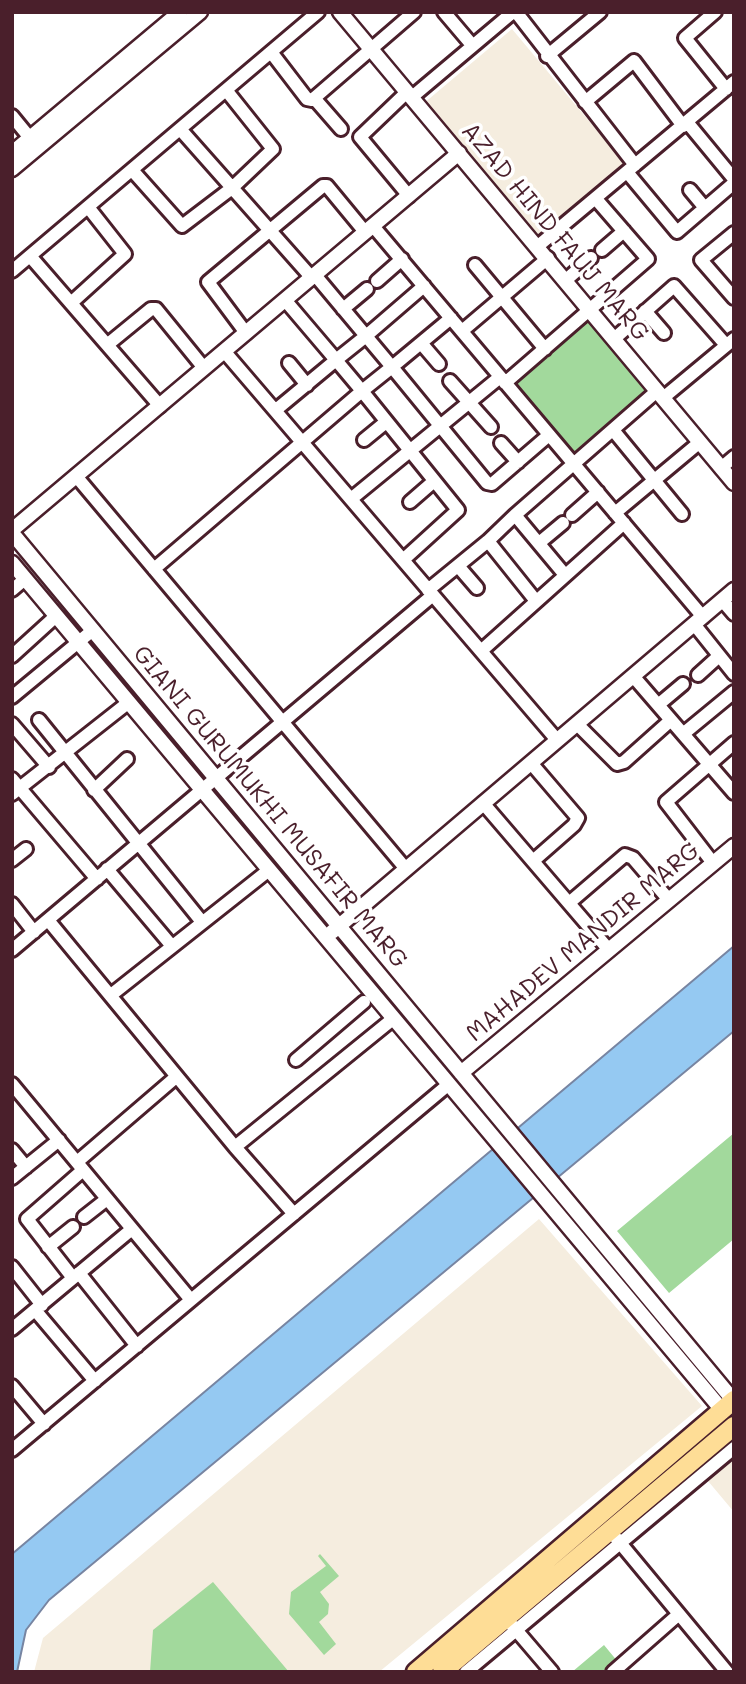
<!DOCTYPE html>
<style>
body{margin:0}
#map{position:relative;width:746px;height:1684px;overflow:hidden;background:#fff;font-family:Mali,sans-serif}
canvas{display:block}
.frame{position:absolute;inset:0;border:14px solid #4a1f2b;pointer-events:none}
</style>
<div id="map">
<canvas width="746" height="1684"></canvas>
<div class="frame"></div>
</div>
<script>
const ctx = document.querySelector('canvas').getContext('2d');
ctx.lineJoin = 'round';
function fillPath(path, color) {
  ctx.fillStyle = color;
  ctx.fill(path, 'evenodd');
}
function toPath(rows) {
  const path = new Path2D();
  for (const r of rows) {
    path.moveTo(r[0], r[1]);
    for (let i = 2; i < r.length; i += 2) path.lineTo(r[i], r[i + 1]);
  }
  return path;
}
function stroke(path, color, width, dash) {
  ctx.strokeStyle = color;
  ctx.lineWidth = width;
  ctx.lineCap = dash ? 'butt' : 'round';
  ctx.setLineDash(dash || []);
  ctx.stroke(path);
}
function write(font, color, halo, rows, align = 'center') {
  ctx.font = font + ' Mali,sans-serif';
  ctx.lineWidth = 7;
  ctx.setLineDash([]);
  ctx.textBaseline = 'middle';
  ctx.strokeStyle = halo;
  ctx.fillStyle = color;
  for (const [text, x, y, turn = 0] of rows) {
    ctx.save();
    ctx.translate(x, y);
    ctx.rotate((+turn || 0) * Math.PI / 180);
    ctx.textAlign = isNaN(turn) ? turn : align;
    if (halo) ctx.strokeText(text, 0, 0);
    ctx.fillText(text, 0, 0);
    ctx.restore();
  }
}
fillPath(toPath([
 [512,29,625,164,536,239,423,104],
 [539,1219,702,1406,379,1672,34,1672,43,1638],
 [734,1459,734,1512,708,1481]
]), '#f5eddf');
fillPath(toPath([
 [587,318,649,390,573,455,512,383],
 [734,1133,734,1239,669,1293,617,1231],
 [320,1554,339,1576,320,1592,329,1604,328,1614,319,1622,336,1644,324,1655,289,1614,291,1592,326,1566,318,1556],
 [213,1582,289,1672,150,1672,153,1630],
 [604,1645,618,1662,606,1672,572,1672]
]), '#a2d99c');
const water = toPath([
 [734,946,734,1031,49,1600,26,1630,17,1672,12,1672,12,1554,734,946]
]);
fillPath(water, '#95c9f2');
stroke(water, '#7785a2', 2);
const minor = toPath([
 [444,12,472,45],
 [516,12,635,165],
 [715,12,685,38,726,89],
 [271,52,307,99,312,100,414,12],
 [547,56,600,12],
 [407,92,360,137,409,196],
 [412,97,513,12],
 [314,98,341,129],
 [585,102,634,61,683,126],
 [12,116,30,138],
 [687,122,734,179],
 [180,129,312,278],
 [132,170,182,226,232,188,273,149,226,90],
 [627,172,677,232,734,183],
 [690,190,705,208],
 [373,226,703,617],
 [734,233,701,260,734,298],
 [538,246,734,82],
 [602,250,624,231],
 [30,256,160,406],
 [475,265,545,349],
 [12,271,318,12],
 [315,275,366,336,424,286],
 [566,280,591,258],
 [377,281,402,259],
 [71,303,125,254,88,207],
 [343,309,367,289],
 [645,311,664,333],
 [451,318,392,367,487,483,492,484,549,435],
 [462,331,548,258],
 [246,333,208,282,323,186,327,186,365,232],
 [366,336,392,367,362,391,336,360,366,336],
 [614,339,674,286,726,345],
 [421,343,439,364],
 [107,345,151,309,156,309,204,368],
 [224,351,557,740],
 [289,363,307,385],
 [450,381,491,427],
 [505,383,648,259,596,199],
 [663,398,734,339],
 [277,409,336,360,285,300],
 [613,430,682,514],
 [364,440,386,422],
 [501,443,518,462],
 [721,468,734,457],
 [76,476,406,869],
 [351,499,500,377],
 [410,502,433,482],
 [615,513,700,442],
 [572,515,598,492],
 [488,541,515,515],
 [539,543,563,523],
 [458,566,477,588],
 [154,569,362,391,458,510,403,560],
 [565,575,515,515,657,391],
 [12,590,25,579],
 [428,590,488,541,536,601],
 [722,600,734,614],
 [694,624,734,674],
 [481,651,624,523],
 [12,656,56,616],
 [698,675,719,656],
 [633,676,734,793],
 [12,697,93,630],
 [658,705,683,684],
 [39,720,202,922],
 [12,724,49,767],
 [577,724,617,764,624,762,671,720],
 [683,734,734,692],
 [531,763,578,818,574,825,533,861],
 [12,779,97,879],
 [94,790,127,759],
 [12,794,129,702],
 [483,803,609,950],
 [12,860,26,849],
 [713,863,666,802,734,743],
 [107,869,171,945],
 [569,903,625,855,633,858,669,900],
 [12,904,34,932],
 [48,920,235,1147,394,1018],
 [12,950,433,595],
 [111,995,269,870],
 [296,1060,364,1002],
 [12,1084,191,1300],
 [235,1147,294,1214],
 [12,1150,26,1167],
 [77,1162,176,1077],
 [12,1178,59,1140],
 [84,1217,107,1199],
 [48,1247,73,1227],
 [12,1267,42,1305],
 [79,1273,137,1346],
 [73,1278,27,1219,83,1170],
 [35,1310,95,1381],
 [12,1329,132,1229],
 [12,1386,44,1424],
 [12,1450,449,1084],
 [616,1538,727,1672],
 [511,1624,552,1672],
 [466,1672,734,1448],
 [613,1672,679,1614]
]);
const tertiary = toPath([
 [340,12,734,483],
 [12,153,180,12],
 [12,169,200,12],
 [12,530,459,153],
 [12,533,734,1401],
 [12,563,722,1410],
 [332,932,734,590],
 [461,1073,734,846]
]);
const primary = toPath([
 [416,1672,734,1400],
 [442,1672,734,1426]
]);
stroke(minor, '#4a1f2b', 18);
stroke(tertiary, '#4a1f2b', 19);
stroke(primary, '#4a1f2b', 23);
stroke(minor, '#fff', 12);
stroke(tertiary, '#fff', 14);
stroke(primary, '#fedd96', 18);
write('24px', '#4a1f2b', '#fff', [
 ["AZAD HIND FAUJ MARG",555,232,50],
 ["GIANI GURUMUKHI MUSAFIR MARG",270,807,50],
 ["MAHADEV MANDIR MARG",583,942,-40]
]);
</script>
